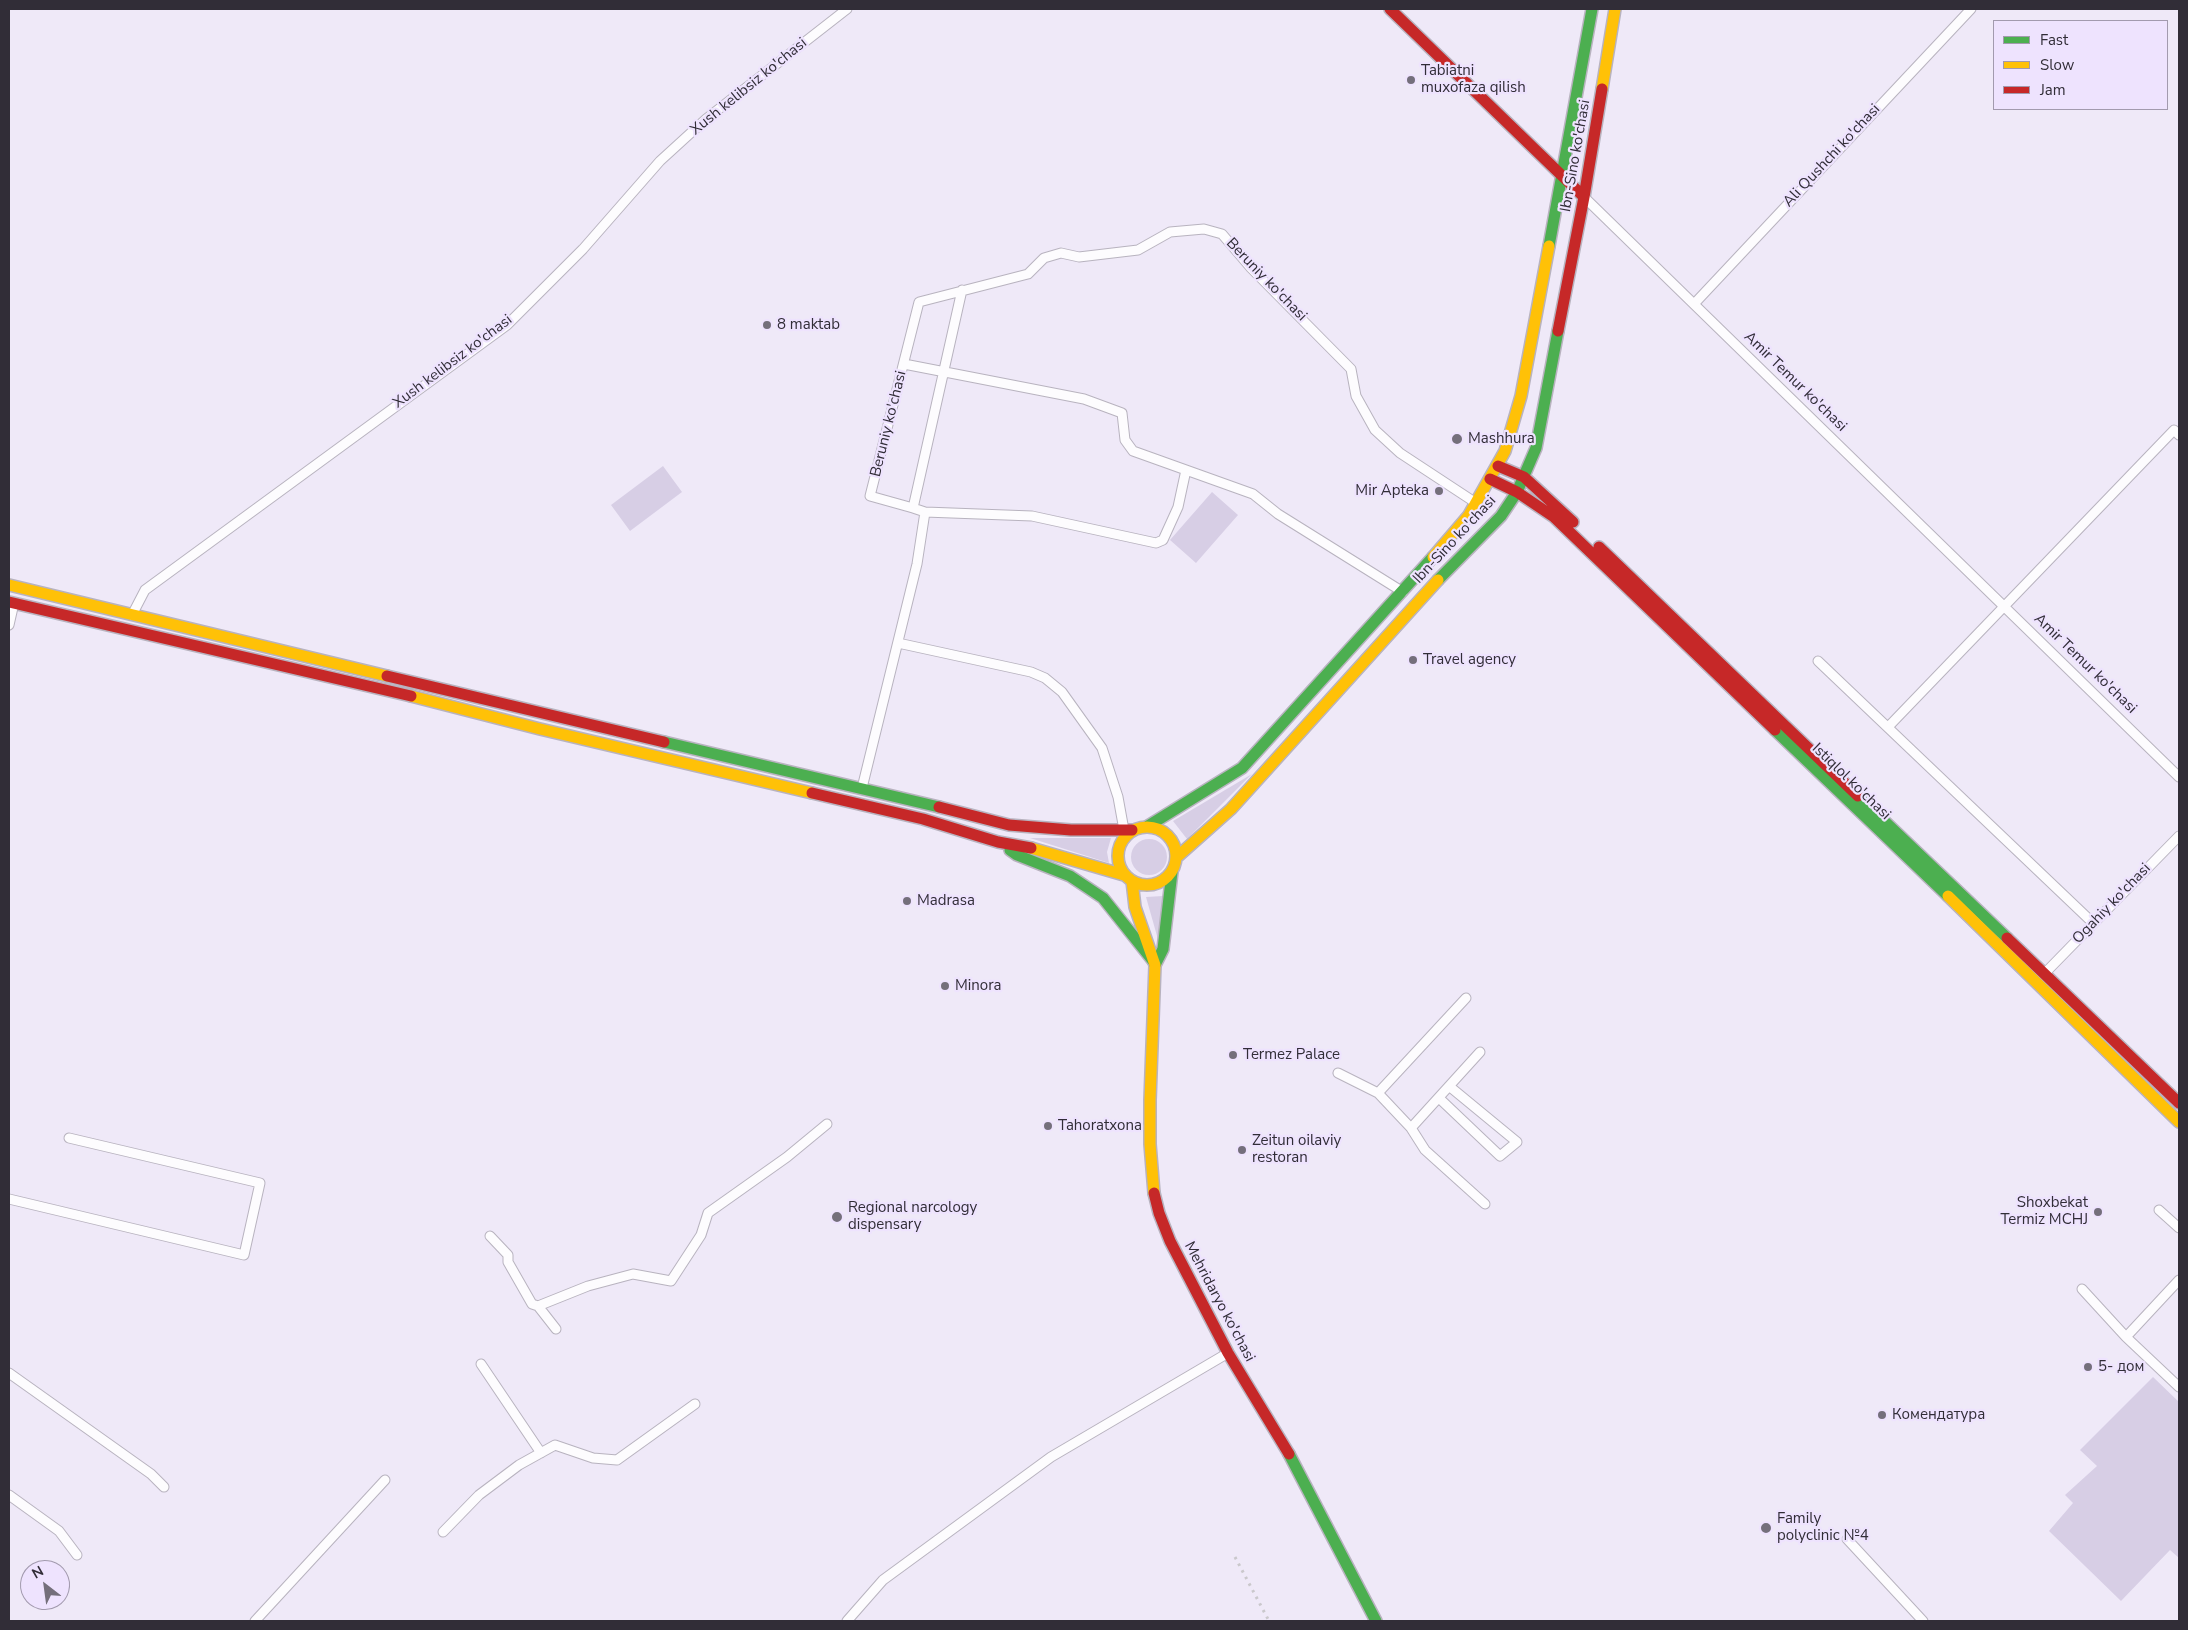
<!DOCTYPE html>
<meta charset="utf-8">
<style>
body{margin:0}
#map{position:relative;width:2188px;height:1630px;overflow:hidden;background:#efe9f8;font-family:"Nunito Sans",sans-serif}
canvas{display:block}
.frame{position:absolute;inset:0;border:10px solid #312d37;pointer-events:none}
.legend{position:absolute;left:1993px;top:20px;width:175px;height:90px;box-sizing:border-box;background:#eee3fe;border:1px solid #a29aae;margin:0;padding:6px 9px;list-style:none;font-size:15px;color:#312d37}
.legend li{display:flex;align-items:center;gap:10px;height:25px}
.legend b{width:25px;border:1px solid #a29aae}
.north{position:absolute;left:20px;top:1560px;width:50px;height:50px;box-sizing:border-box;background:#eee3fe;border:1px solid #a29aae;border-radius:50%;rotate:330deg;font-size:14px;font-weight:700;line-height:20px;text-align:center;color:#312d37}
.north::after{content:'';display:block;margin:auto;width:18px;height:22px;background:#746f7b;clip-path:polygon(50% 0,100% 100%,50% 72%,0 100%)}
</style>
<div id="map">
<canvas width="2188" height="1630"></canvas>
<div class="frame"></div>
<ul class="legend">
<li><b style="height:6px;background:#4caf50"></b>Fast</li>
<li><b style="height:6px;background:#ffc107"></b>Slow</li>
<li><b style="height:6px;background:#c62828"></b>Jam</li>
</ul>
<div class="north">N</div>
</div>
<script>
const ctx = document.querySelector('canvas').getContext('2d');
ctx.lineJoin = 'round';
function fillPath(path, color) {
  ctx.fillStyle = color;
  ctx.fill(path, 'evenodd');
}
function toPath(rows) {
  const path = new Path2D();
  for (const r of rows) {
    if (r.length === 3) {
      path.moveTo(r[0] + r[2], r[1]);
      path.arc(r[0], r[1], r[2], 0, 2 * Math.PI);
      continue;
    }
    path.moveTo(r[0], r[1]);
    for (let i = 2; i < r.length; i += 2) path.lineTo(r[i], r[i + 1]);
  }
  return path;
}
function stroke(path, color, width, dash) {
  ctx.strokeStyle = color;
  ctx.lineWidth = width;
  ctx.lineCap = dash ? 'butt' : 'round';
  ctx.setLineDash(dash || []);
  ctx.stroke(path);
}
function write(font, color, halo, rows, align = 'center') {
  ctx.font = font + ' "Nunito Sans",sans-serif';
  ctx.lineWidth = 4.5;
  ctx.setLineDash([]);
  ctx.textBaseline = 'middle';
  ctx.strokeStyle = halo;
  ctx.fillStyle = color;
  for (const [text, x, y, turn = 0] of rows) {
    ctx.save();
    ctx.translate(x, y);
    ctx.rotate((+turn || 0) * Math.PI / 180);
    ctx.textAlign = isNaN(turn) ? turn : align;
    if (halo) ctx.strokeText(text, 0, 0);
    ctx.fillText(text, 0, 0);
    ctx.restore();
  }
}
fillPath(toPath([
 [663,466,682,492,630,531,611,505],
 [1212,492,1238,515,1196,563,1170,540],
 [1252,774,1187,839,1173,821],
 [1030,838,1111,838,1107,852,1109,863],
 [1149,857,18],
 [1163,896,1159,943,1146,897],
 [2153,1377,2179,1402,2179,1558,2170,1550,2121,1601,2049,1531,2073,1503,2065,1495,2097,1466,2080,1450]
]), '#d7cee5');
const street = toPath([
 [1584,197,2179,777],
 [1694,304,1971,9],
 [904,364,1084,399,1122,413,1125,440,1133,451,1253,494,1278,514,1403,592],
 [913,508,870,496,919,302,1028,274,1044,258,1061,253,1079,257,1138,250,1170,232,1204,229,1222,234,1251,268,1351,369,1356,396,1375,430,1400,453,1476,503],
 [925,512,1032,516,1156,543,1163,540,1178,507,1186,470],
 [132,615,145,590,507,325,583,249,660,161,706,119,847,9],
 [9,625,14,603],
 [898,643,1031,672,1045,678,1062,692,1102,748,1118,797,1124,830],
 [1818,661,2093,923],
 [1889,726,2174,430,2179,435],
 [862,788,917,564,925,512,913,508,962,290],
 [2045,973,2179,836],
 [1338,1073,1378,1093,1411,1128,1480,1052],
 [1378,1093,1466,998],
 [1439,1098,1500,1156,1517,1142,1449,1086],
 [1411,1128,1425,1150,1485,1204],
 [9,1199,244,1255,260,1183,69,1138],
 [2159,1210,2179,1228],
 [490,1236,508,1255,508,1262,532,1304,538,1306,588,1286,633,1274,671,1281,701,1235,708,1213,787,1157,827,1124],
 [2082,1289,2126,1337,2179,1387],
 [538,1306,556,1329],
 [2126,1337,2179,1280],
 [481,1364,541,1453],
 [9,1373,151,1474,164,1487],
 [9,1495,59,1531,77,1555],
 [443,1532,479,1495,519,1465,555,1445,593,1458,617,1460,695,1404],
 [1847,1539,1923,1621],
 [255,1621,385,1480],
 [847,1621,883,1580,1051,1457,1228,1353]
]);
const fast = toPath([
 [1549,246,1592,9],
 [1438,580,1501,516,1517,492,1536,448,1558,331],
 [1775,730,1948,896],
 [664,742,939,807],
 [1858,796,2007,938],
 [1148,826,1242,768,1433,557],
 [1010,850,1017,855,1070,876,1103,898,1154,962],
 [1155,965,1163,949,1172,872],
 [1289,1454,1376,1621]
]);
const slow = toPath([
 [1602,89,1615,9],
 [1433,557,1469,515,1505,451,1521,396,1549,246],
 [9,585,387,676],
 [411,696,540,729,812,793],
 [1147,856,29],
 [1031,848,1124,875],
 [1177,857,1231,809,1438,580],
 [1132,881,1135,907,1155,965,1150,1100,1150,1144,1154,1193],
 [1948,896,2179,1122]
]);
const jam = toPath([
 [1390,9,1584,197],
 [1558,331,1584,197,1602,89],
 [1498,466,1524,477,1573,522],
 [1490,479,1517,492,1554,517,1775,730],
 [1599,547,1858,796],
 [9,602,411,696],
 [387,676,664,742],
 [812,793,923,819,998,842,1031,848],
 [939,807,1009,825,1071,830,1132,830],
 [2007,938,2179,1103],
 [1154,1193,1159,1213,1170,1241,1228,1353,1289,1454]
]);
stroke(street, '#b8b3bf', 11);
stroke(fast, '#b8b3bf', 14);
stroke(slow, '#b8b3bf', 14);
stroke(jam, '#b8b3bf', 14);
stroke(street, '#fdfcfe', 9);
stroke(fast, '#4caf50', 11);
stroke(slow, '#ffc107', 11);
stroke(jam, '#c62828', 11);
stroke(toPath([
 [1235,1557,1269,1621]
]), '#cac8cc', 3, [2.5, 5]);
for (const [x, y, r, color] of [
 [1411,80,5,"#746f7b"],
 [767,325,5,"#746f7b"],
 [1457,439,6,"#746f7b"],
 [1439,491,5,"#746f7b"],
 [1413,660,5,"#746f7b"],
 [907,901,5,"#746f7b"],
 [945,986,5,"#746f7b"],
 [1233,1055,5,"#746f7b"],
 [1048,1126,5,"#746f7b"],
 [1242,1150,5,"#746f7b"],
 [2098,1212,5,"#746f7b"],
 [837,1217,6,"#746f7b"],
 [2088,1367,5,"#746f7b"],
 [1882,1415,5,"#746f7b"],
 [1766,1528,6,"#746f7b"]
]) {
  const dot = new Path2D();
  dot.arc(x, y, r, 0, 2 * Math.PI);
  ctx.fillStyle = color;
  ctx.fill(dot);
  stroke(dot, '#eee3fe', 2);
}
write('15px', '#312d37', '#eee3fe', [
 ["Tabiatni",1421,71],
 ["muxofaza qilish",1421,88],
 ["8 maktab",777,325],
 ["Mashhura",1468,439],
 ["Mir Apteka",1429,491,"right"],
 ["Travel agency",1423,660],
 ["Madrasa",917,901],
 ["Minora",955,986],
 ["Termez Palace",1243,1055],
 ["Tahoratxona",1058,1126],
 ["Zeitun oilaviy",1252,1141],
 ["restoran",1252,1158],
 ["Shoxbekat",2088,1203,"right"],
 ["Termiz MCHJ",2088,1220,"right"],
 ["Regional narcology",848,1208],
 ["dispensary",848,1225],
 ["5- дом",2098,1367],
 ["Комендатура",1892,1415],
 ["Family",1777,1519],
 ["polyclinic №4",1777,1536]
], 'left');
write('15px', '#312d37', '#eee3fe', [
 ["Xush kelibsiz ko'chasi",749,87,-39],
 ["Ibn-Sino ko'chasi",1576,156,-80],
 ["Ali Qushchi ko'chasi",1832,156,-47],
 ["Beruniy ko'chasi",1266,280,46],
 ["Xush kelibsiz ko'chasi",453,362,-37],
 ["Amir Temur ko'chasi",1795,382,44],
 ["Beruniy ko'chasi",889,424,-76],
 ["Ibn-Sino ko'chasi",1455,540,-47],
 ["Amir Temur ko'chasi",2085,664,44],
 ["Istiqlol ko'chasi",1851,782,44],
 ["Ogahiy ko'chasi",2112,904,-46],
 ["Мehridaryo ko'chasi",1219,1302,62]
]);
</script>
